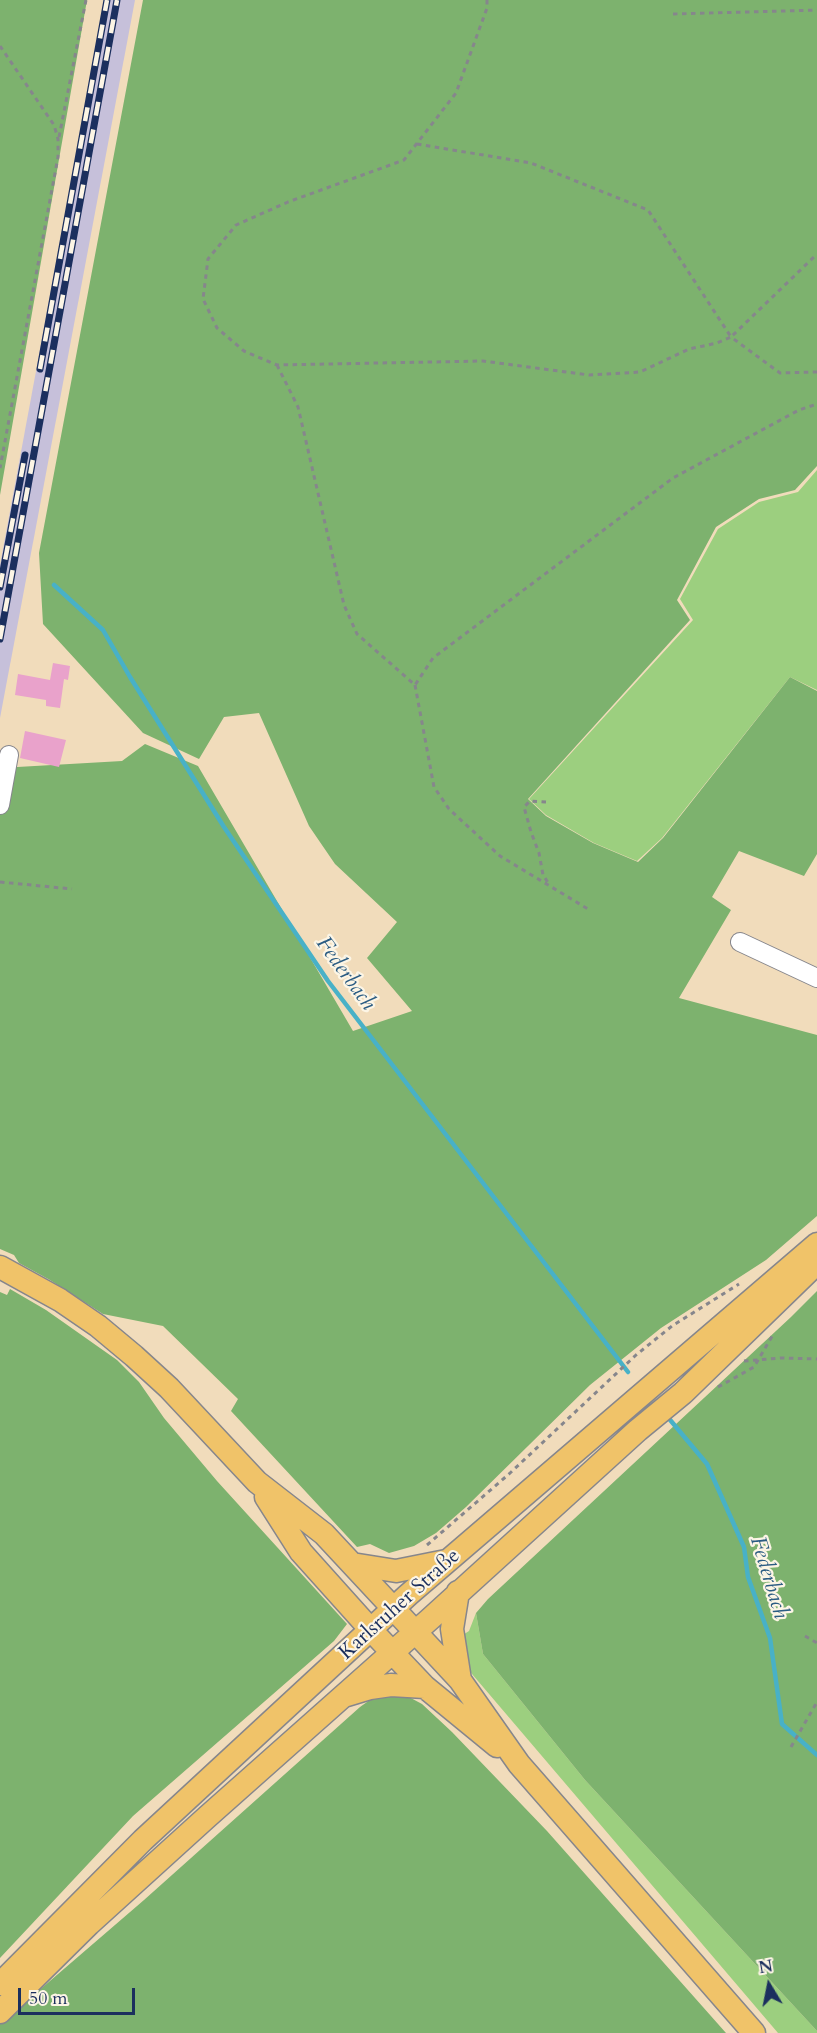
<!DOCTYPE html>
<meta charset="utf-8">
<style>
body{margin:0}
#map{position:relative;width:817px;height:2033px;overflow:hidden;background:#f1dcbb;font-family:Cardo,serif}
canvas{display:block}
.north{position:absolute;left:739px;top:1955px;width:60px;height:60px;-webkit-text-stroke:4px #fcf5e5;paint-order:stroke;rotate:350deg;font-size:16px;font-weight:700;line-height:24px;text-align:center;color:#1b2f5e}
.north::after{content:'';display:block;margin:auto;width:21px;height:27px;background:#1b2f5e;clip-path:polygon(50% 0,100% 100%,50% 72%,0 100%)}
.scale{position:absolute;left:18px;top:1988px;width:117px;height:27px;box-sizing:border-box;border:3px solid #1b2f5e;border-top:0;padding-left:8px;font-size:18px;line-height:21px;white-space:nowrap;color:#1b2f5e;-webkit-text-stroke:4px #fcf5e5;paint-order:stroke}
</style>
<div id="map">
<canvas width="817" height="2033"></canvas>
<div class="north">N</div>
<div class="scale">50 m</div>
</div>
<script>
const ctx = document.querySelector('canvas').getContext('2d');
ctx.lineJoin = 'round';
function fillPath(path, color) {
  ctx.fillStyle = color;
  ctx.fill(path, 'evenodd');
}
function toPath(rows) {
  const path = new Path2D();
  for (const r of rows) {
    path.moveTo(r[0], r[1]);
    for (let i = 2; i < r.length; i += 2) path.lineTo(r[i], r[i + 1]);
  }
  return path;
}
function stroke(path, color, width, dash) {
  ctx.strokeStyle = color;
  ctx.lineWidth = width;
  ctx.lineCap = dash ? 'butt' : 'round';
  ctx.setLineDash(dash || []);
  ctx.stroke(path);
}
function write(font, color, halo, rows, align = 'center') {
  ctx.font = font + ' Cardo,serif';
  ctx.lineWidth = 4.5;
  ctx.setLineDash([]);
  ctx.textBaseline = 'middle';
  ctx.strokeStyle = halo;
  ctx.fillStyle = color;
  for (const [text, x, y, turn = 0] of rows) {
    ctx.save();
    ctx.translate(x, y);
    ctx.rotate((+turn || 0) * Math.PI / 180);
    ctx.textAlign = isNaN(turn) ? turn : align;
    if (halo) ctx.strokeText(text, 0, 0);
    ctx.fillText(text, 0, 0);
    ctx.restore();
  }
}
fillPath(toPath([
 [105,0,135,0,0,718,0,565]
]), '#c6c0da');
fillPath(toPath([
 [817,470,817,690,790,677,662,838,637,861,594,843,546,815,529,799,693,620,680,599,718,529,759,502,798,492],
 [476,1613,483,1654,585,1780,817,2031,817,2033,778,2033,472,1674,464,1661,458,1638,469,1631]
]), '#9ccf7f');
fillPath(toPath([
 [0,0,87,0,0,495],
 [143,0,817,0,817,466,795,490,759,499,716,527,677,600,690,620,528,799,546,816,593,843,638,862,663,838,790,677,817,691,817,854,804,876,739,851,712,897,731,910,679,998,817,1035,817,1216,766,1260,661,1328,590,1385,466,1507,436,1533,414,1546,389,1553,370,1544,357,1547,231,1411,238,1399,163,1326,103,1314,50,1280,19,1263,14,1255,0,1249,0,768,122,761,145,744,198,766,353,1031,412,1011,367,958,397,922,335,864,309,826,259,713,224,717,199,759,143,733,43,624,39,553],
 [10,1289,46,1310,117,1360,139,1382,164,1418,217,1481,347,1624,334,1641,133,1816,0,1958,0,1292,7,1295],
 [817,1291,817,2031,585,1780,483,1654,476,1613,488,1599,791,1317],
 [391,1694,407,1696,422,1704,452,1732,547,1831,726,2033,0,2033,0,2024,144,1900,360,1707,374,1697]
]), '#7db26e');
stroke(toPath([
 [54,585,103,630,130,677,224,827,328,981,628,1372],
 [666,1415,707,1464,744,1547,748,1577,770,1638,782,1724,817,1755]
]), '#48b1c7', 4.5);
fillPath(toPath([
 [53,663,70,666,68,680,64,679,60,708,46,706,46,700,15,695,18,674,50,680],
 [25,731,66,740,59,767,20,758]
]), '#e9a2cb');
const minor = toPath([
 [0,805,9,755],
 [740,942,817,978]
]);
const major = toPath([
 [0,1267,60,1300,98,1326,134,1356,169,1388,257,1482,324,1534,460,1680,519,1764,754,2033],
 [266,1497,301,1552,371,1630,425,1687,497,1746],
 [352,1564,396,1571,446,1561],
 [458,1592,452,1629,460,1680],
 [347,1695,370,1688,391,1685,425,1687],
 [0,1984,143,1840,408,1595,817,1244],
 [0,2012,89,1924,207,1817,430,1619,638,1430,683,1393,817,1263]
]);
stroke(minor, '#86868c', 20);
stroke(major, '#86868c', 25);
stroke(toPath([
 [487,0,487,8,456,93,404,160,288,202,236,225,208,259,203,299,217,328,244,351,277,365,483,361,589,375,640,372,689,349,717,343,731,337,780,373,817,372],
 [673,14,817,10],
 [0,46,54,125,58,139,58,157,0,468],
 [59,137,86,0],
 [417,144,531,163,648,210,731,337,817,254],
 [277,365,298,407,344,605,357,634,415,685,433,658,673,478,799,410,817,404],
 [415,685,434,787,449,809,500,856,588,909],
 [546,802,530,801,524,807,531,832,539,853,543,875,549,884],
 [0,882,72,889],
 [744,1361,781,1358,817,1359],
 [718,1387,754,1367,774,1333],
 [427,1545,509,1474,636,1355,672,1326,739,1284],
 [805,1636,817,1643],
 [791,1747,817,1702]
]), '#86868c', 3, [4.5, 4.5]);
stroke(minor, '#fff', 18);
stroke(major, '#f0c369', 22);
const rail = toPath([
 [40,369,107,0],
 [0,587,25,455],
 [0,639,117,0]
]);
stroke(rail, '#1b2f5e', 7);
stroke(rail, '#fcf5e5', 4.5, [14]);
write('21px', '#1b2f5e', '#fcf5e5', [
 ["Karlsruher Straße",400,1605,-42]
]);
write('italic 22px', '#2b5c83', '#fcf5e5', [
 ["Federbach",345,974,54],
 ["Federbach",768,1578,73]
]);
</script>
